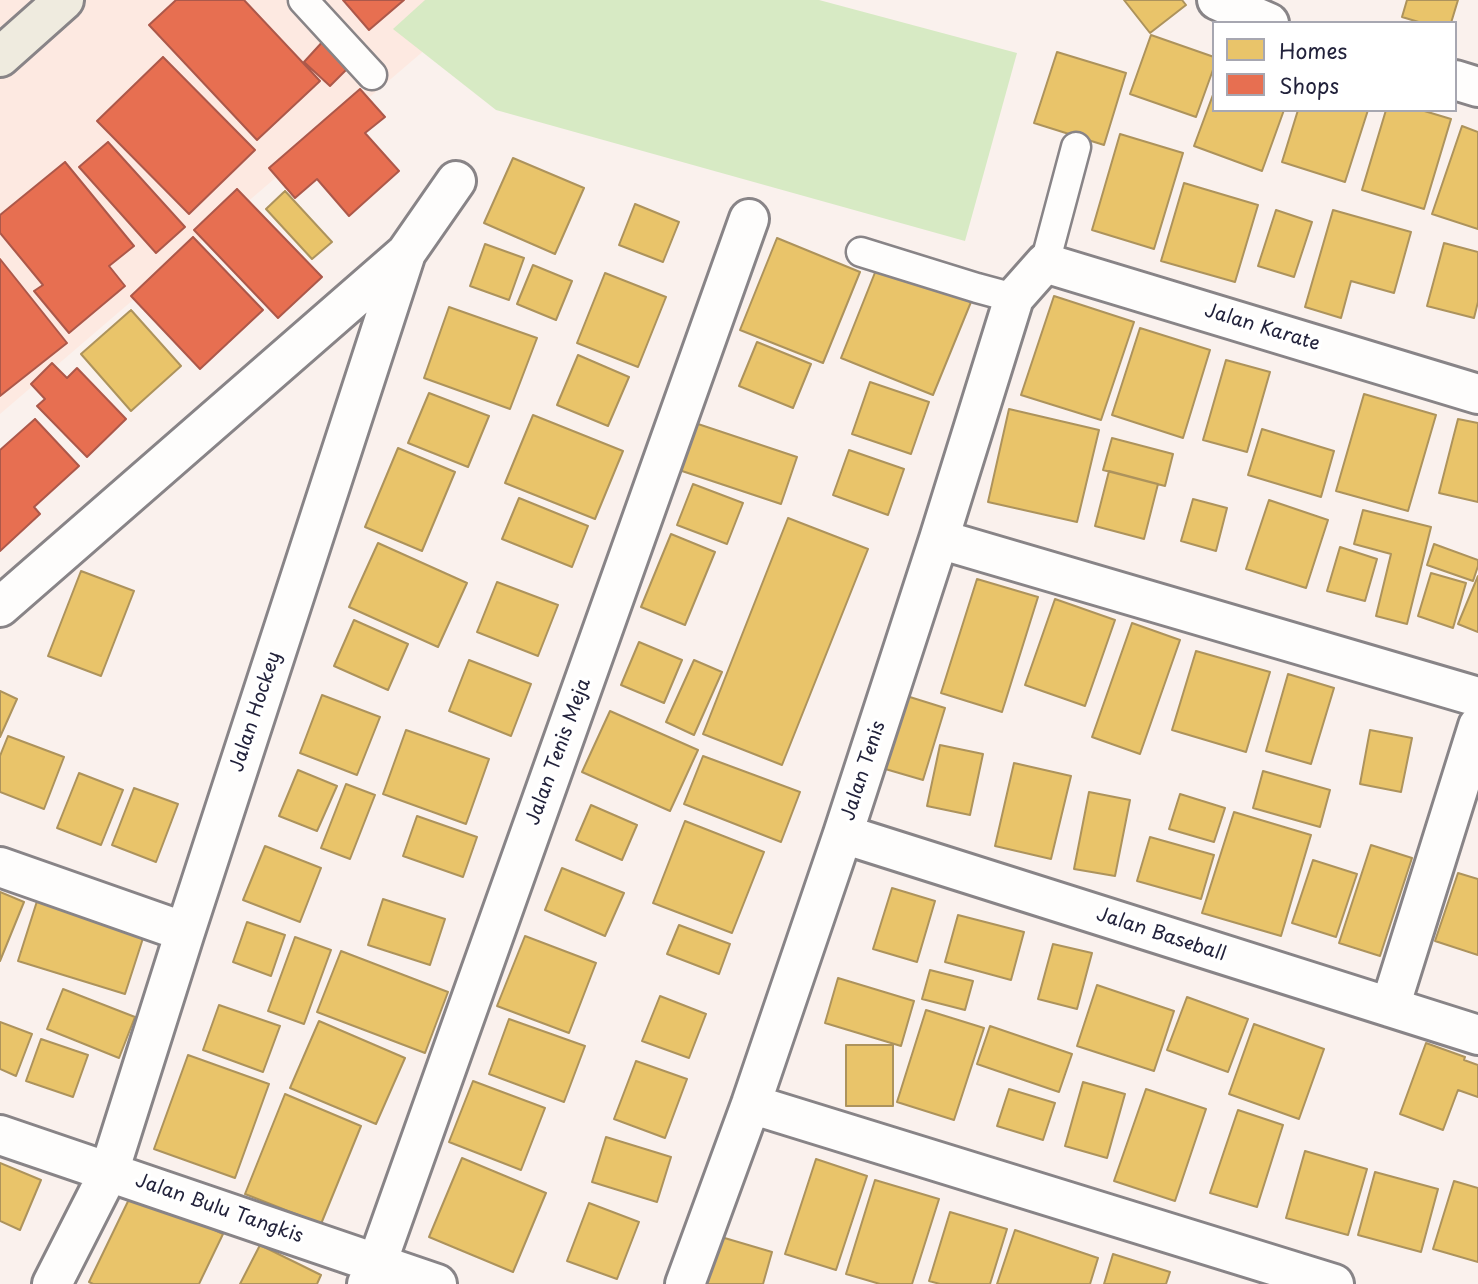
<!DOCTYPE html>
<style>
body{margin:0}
#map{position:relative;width:1478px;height:1284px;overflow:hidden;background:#faf1ed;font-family:"Playpen Sans",sans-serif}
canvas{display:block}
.legend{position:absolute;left:1212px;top:21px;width:245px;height:91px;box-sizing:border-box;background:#fff;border:2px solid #a7a7b1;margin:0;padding:9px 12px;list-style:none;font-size:21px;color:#22223b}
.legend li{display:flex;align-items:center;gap:14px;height:35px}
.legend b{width:35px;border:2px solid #a7a7b1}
</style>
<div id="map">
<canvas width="1478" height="1284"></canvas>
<ul class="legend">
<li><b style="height:19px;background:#e9c46a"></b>Homes</li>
<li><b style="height:19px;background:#e76f51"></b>Shops</li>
</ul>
</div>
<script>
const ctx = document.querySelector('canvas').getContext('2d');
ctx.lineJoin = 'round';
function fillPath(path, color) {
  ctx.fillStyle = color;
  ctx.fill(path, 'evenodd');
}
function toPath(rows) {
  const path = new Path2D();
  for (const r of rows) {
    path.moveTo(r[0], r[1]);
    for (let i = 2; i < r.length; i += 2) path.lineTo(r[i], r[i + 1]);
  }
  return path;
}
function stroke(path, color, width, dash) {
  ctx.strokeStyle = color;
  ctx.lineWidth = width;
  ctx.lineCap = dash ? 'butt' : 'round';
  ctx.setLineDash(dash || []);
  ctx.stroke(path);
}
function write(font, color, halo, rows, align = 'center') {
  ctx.font = font + ' "Playpen Sans",sans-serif';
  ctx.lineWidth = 7;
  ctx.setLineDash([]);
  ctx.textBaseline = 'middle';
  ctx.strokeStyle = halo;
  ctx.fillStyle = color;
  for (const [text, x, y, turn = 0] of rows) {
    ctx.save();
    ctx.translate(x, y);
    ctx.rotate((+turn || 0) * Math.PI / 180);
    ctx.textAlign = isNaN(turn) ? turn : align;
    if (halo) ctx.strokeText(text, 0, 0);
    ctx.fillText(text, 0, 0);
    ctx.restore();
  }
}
fillPath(toPath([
 [0,0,483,0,0,414]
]), '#fde9e1');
fillPath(toPath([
 [425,0,819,0,1017,53,965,241,496,110,393,29]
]), '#d7eac4');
const homes = toPath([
 [1124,0,1182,0,1186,5,1150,33,1124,0],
 [1407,0,1458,0,1451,23,1422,23,1402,17,1407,0],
 [1151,35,1214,57,1214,67,1196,117,1130,94,1151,35],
 [1057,52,1126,73,1104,145,1034,123,1057,52],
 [1214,92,1214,110,1284,110,1262,171,1194,146,1214,92],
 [1298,110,1368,110,1345,182,1282,162,1298,110],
 [1386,110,1421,110,1451,119,1424,209,1362,190,1386,110],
 [1462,126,1478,132,1478,229,1432,214,1462,126],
 [1120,134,1183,153,1154,249,1092,230,1120,134],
 [513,158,584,188,555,254,484,223,513,158],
 [1184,183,1258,205,1235,282,1161,261,1184,183],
 [285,191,332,242,312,259,266,209,285,191],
 [635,204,679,222,663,262,619,245,635,204],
 [1276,210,1312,222,1294,277,1258,266,1276,210],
 [1333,210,1411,232,1394,293,1351,281,1341,318,1305,307,1333,210],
 [777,238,860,272,823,363,740,330,777,238],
 [1444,243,1478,252,1478,302,1474,318,1427,306,1444,243],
 [485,244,524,258,509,300,470,286,485,244],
 [533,265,572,281,556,320,517,304,533,265],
 [878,265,971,302,933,395,841,358,878,265],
 [605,273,666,297,638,367,577,343,605,273],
 [1054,296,1134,322,1101,420,1021,395,1054,296],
 [449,307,537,338,510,409,424,378,449,307],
 [131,310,181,366,131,411,81,354,131,310],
 [1140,328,1210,350,1183,438,1112,415,1140,328],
 [757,342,811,364,793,408,739,386,757,342],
 [578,355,629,377,608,426,557,405,578,355],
 [1226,360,1270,372,1247,452,1203,440,1226,360],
 [870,382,929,402,911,454,852,434,870,382],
 [429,393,489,416,468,467,408,443,429,393],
 [1364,394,1436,415,1408,511,1336,491,1364,394],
 [1009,409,1099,430,1077,522,988,502,1009,409],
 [533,415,623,451,595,519,505,483,533,415],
 [1458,419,1478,423,1478,502,1439,493,1458,419],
 [695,423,797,457,781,504,679,470,695,423],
 [1262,429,1334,451,1321,497,1248,475,1262,429],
 [1112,438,1173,454,1165,486,1103,470,1112,438],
 [398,448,455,472,422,551,365,527,398,448],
 [849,450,904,469,888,515,833,495,849,450],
 [1109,471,1158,484,1144,539,1095,526,1109,471],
 [693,484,743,503,727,544,677,525,693,484],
 [519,498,588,526,572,567,502,539,519,498],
 [1193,499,1227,508,1216,551,1181,541,1193,499],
 [1269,500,1328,520,1306,588,1246,569,1269,500],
 [1363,510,1431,527,1407,624,1376,616,1391,554,1354,544,1363,510],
 [788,518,868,549,782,765,703,734,788,518],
 [671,534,715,552,685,625,641,607,671,534],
 [378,543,467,583,438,647,349,607,378,543],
 [1434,544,1478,560,1478,566,1473,581,1427,565,1434,544],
 [1340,547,1377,559,1365,601,1327,591,1340,547],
 [81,571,134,591,101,676,48,656,81,571],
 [1431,573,1466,583,1453,628,1418,616,1431,573],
 [1478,576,1478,632,1458,624,1478,576],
 [977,579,1038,597,1002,712,941,693,977,579],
 [497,582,558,605,538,656,477,632,497,582],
 [1055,599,1115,620,1085,706,1025,685,1055,599],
 [354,620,408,644,388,690,334,666,354,620],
 [1132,623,1180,640,1140,754,1092,737,1132,623],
 [639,642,682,660,664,703,621,685,639,642],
 [1196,651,1270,672,1246,752,1172,730,1196,651],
 [469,660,531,684,511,736,449,711,469,660],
 [694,660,722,672,694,735,666,722,694,660],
 [1288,674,1334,688,1311,764,1266,751,1288,674],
 [0,691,17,699,0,737,0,691],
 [897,693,945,708,923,780,875,766,897,693],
 [322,695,380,717,357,775,300,753,322,695],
 [610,711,698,750,670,811,582,772,610,711],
 [406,730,489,759,466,824,383,794,406,730],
 [1370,730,1412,738,1401,792,1360,784,1370,730],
 [8,736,64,757,44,809,0,792,0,756,8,736],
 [940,745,983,754,970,815,927,806,940,745],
 [703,756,800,792,781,842,684,804,703,756],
 [1014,763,1071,776,1051,859,995,846,1014,763],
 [298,770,337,786,317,831,279,816,298,770],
 [1263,771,1330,790,1320,827,1253,808,1263,771],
 [79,773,123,790,101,845,57,828,79,773],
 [346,784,375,795,350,859,321,848,346,784],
 [134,788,178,804,156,862,112,845,134,788],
 [1089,792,1130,800,1115,876,1074,869,1089,792],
 [1180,794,1225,808,1214,842,1169,829,1180,794],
 [591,805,637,825,622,860,576,840,591,805],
 [1234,812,1311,835,1281,936,1202,913,1234,812],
 [417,816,477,837,463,877,403,856,417,816],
 [685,821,764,852,732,933,653,903,685,821],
 [1150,837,1214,855,1201,899,1137,881,1150,837],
 [1371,845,1412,858,1380,956,1339,943,1371,845],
 [265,846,321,868,300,922,243,900,265,846],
 [1313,860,1357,874,1336,937,1292,923,1313,860],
 [562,868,624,893,605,936,545,910,562,868],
 [1458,873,1478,879,1478,955,1435,941,1458,873],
 [892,888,935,901,917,962,873,949,892,888],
 [0,892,24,902,0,961,0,892],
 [38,898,145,932,125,994,18,961,38,898],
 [383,899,445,919,430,965,368,945,383,899],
 [958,915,1024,932,1011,980,945,962,958,915],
 [247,922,285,935,271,976,233,962,247,922],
 [679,925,730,944,719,974,667,954,679,925],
 [525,936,596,963,569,1033,497,1006,525,936],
 [295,937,331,950,304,1024,268,1011,295,937],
 [1053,944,1092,953,1077,1009,1038,999,1053,944],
 [341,951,448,992,425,1053,317,1012,341,951],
 [930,970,973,981,965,1010,922,999,930,970],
 [838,978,914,1001,901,1046,825,1023,838,978],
 [1097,985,1174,1011,1154,1071,1077,1046,1097,985],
 [63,989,135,1017,119,1058,47,1029,63,989],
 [660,996,706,1014,689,1058,642,1041,660,996],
 [1187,997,1248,1019,1228,1072,1167,1050,1187,997],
 [219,1005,280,1026,263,1072,203,1050,219,1005],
 [926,1010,984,1028,954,1120,897,1102,926,1010],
 [509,1019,585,1046,564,1102,489,1074,509,1019],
 [319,1021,405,1058,376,1124,290,1088,319,1021],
 [0,1022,32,1034,16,1076,0,1069,0,1022],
 [1254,1024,1324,1049,1299,1119,1229,1094,1254,1024],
 [990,1026,1072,1054,1059,1092,977,1064,990,1026],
 [41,1039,88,1055,73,1097,26,1081,41,1039],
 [1426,1043,1465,1057,1464,1060,1478,1065,1478,1097,1458,1090,1443,1130,1400,1114,1426,1043],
 [846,1045,893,1045,893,1106,846,1106,846,1045],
 [188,1055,269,1084,235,1178,154,1149,188,1055],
 [636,1061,687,1079,665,1138,614,1119,636,1061],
 [473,1081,545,1108,521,1170,449,1142,473,1081],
 [1083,1082,1125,1094,1107,1158,1065,1146,1083,1082],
 [1009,1089,1055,1103,1043,1140,997,1126,1009,1089],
 [1146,1089,1206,1109,1175,1201,1114,1181,1146,1089],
 [285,1094,361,1126,321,1224,245,1194,285,1094],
 [1238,1110,1283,1125,1257,1207,1210,1193,1238,1110],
 [606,1137,671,1157,657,1202,592,1182,606,1137],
 [1305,1151,1367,1169,1348,1235,1286,1218,1305,1151],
 [462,1158,546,1193,513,1272,429,1237,462,1158],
 [816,1159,867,1176,836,1270,785,1254,816,1159],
 [0,1163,41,1180,20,1230,0,1221,0,1163],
 [1375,1172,1438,1189,1421,1252,1358,1235,1375,1172],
 [875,1180,939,1199,912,1284,880,1284,846,1274,875,1180],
 [1454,1181,1478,1188,1478,1262,1433,1249,1454,1181],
 [133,1191,223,1234,199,1284,93,1284,89,1282,133,1191],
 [589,1203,639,1222,617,1279,567,1261,589,1203],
 [950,1212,1007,1229,990,1284,940,1284,929,1281,950,1212],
 [1015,1230,1098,1258,1090,1284,997,1284,1015,1230],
 [711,1234,772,1252,763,1284,696,1284,711,1234],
 [260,1245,321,1275,317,1284,240,1284,260,1245],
 [1113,1254,1170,1272,1166,1284,1104,1284,1113,1254]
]);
fillPath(homes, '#e9c46a');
stroke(homes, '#ad935c', 2);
const shops = toPath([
 [176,0,244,0,320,81,257,140,149,25,176,0],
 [343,0,404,0,369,30,343,0],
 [325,39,352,64,330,86,304,62,325,39],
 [163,57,255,150,189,214,97,121,163,57],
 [360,89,385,117,365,133,399,171,349,216,317,179,295,198,269,168,360,89],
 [108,142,185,227,156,253,79,167,108,142],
 [65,162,134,246,109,266,125,286,69,333,34,291,43,285,0,233,0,215,65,162],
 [237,189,322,277,278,318,194,230,237,189],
 [193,237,263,310,200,369,131,296,193,237],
 [0,259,67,343,0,396,0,259],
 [52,363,67,378,77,368,126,419,87,457,37,406,45,399,31,384,52,363],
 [35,419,79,466,34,507,40,514,0,551,0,450,35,419]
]);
fillPath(shops, '#e76f51');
stroke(shops, '#ac584a', 2);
const lane = toPath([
 [303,0,372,75],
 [861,252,977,288,1014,298],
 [1045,263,1076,147]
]);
const street = toPath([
 [1217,0,1269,23],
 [1455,80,1478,87],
 [406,253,456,181],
 [939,539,1478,697],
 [0,607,406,253,185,932,109,1172,52,1284],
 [843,834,1478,1035],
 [0,867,185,932],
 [1390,1007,1478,726],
 [751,1104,1334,1284],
 [0,1135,437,1284],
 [367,1284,377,1263,749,219],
 [685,1284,751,1104,843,834,939,539,1014,298,1045,263,1478,394]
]);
const primary = toPath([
 [0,57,64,0]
]);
stroke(lane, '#888487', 33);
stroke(street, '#888487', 44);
stroke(primary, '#888487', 44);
stroke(lane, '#fefdfc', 28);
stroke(street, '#fefdfc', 38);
stroke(primary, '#efebdf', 38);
write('19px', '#22223b', '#fff', [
 ["Jalan Karate",1262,328,17],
 ["Jalan Hockey",256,712,-72],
 ["Jalan Tenis Meja",559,752,-70],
 ["Jalan Tenis",864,771,-72],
 ["Jalan Baseball",1161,935,18],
 ["Jalan Bulu Tangkis",219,1209,19]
]);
</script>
